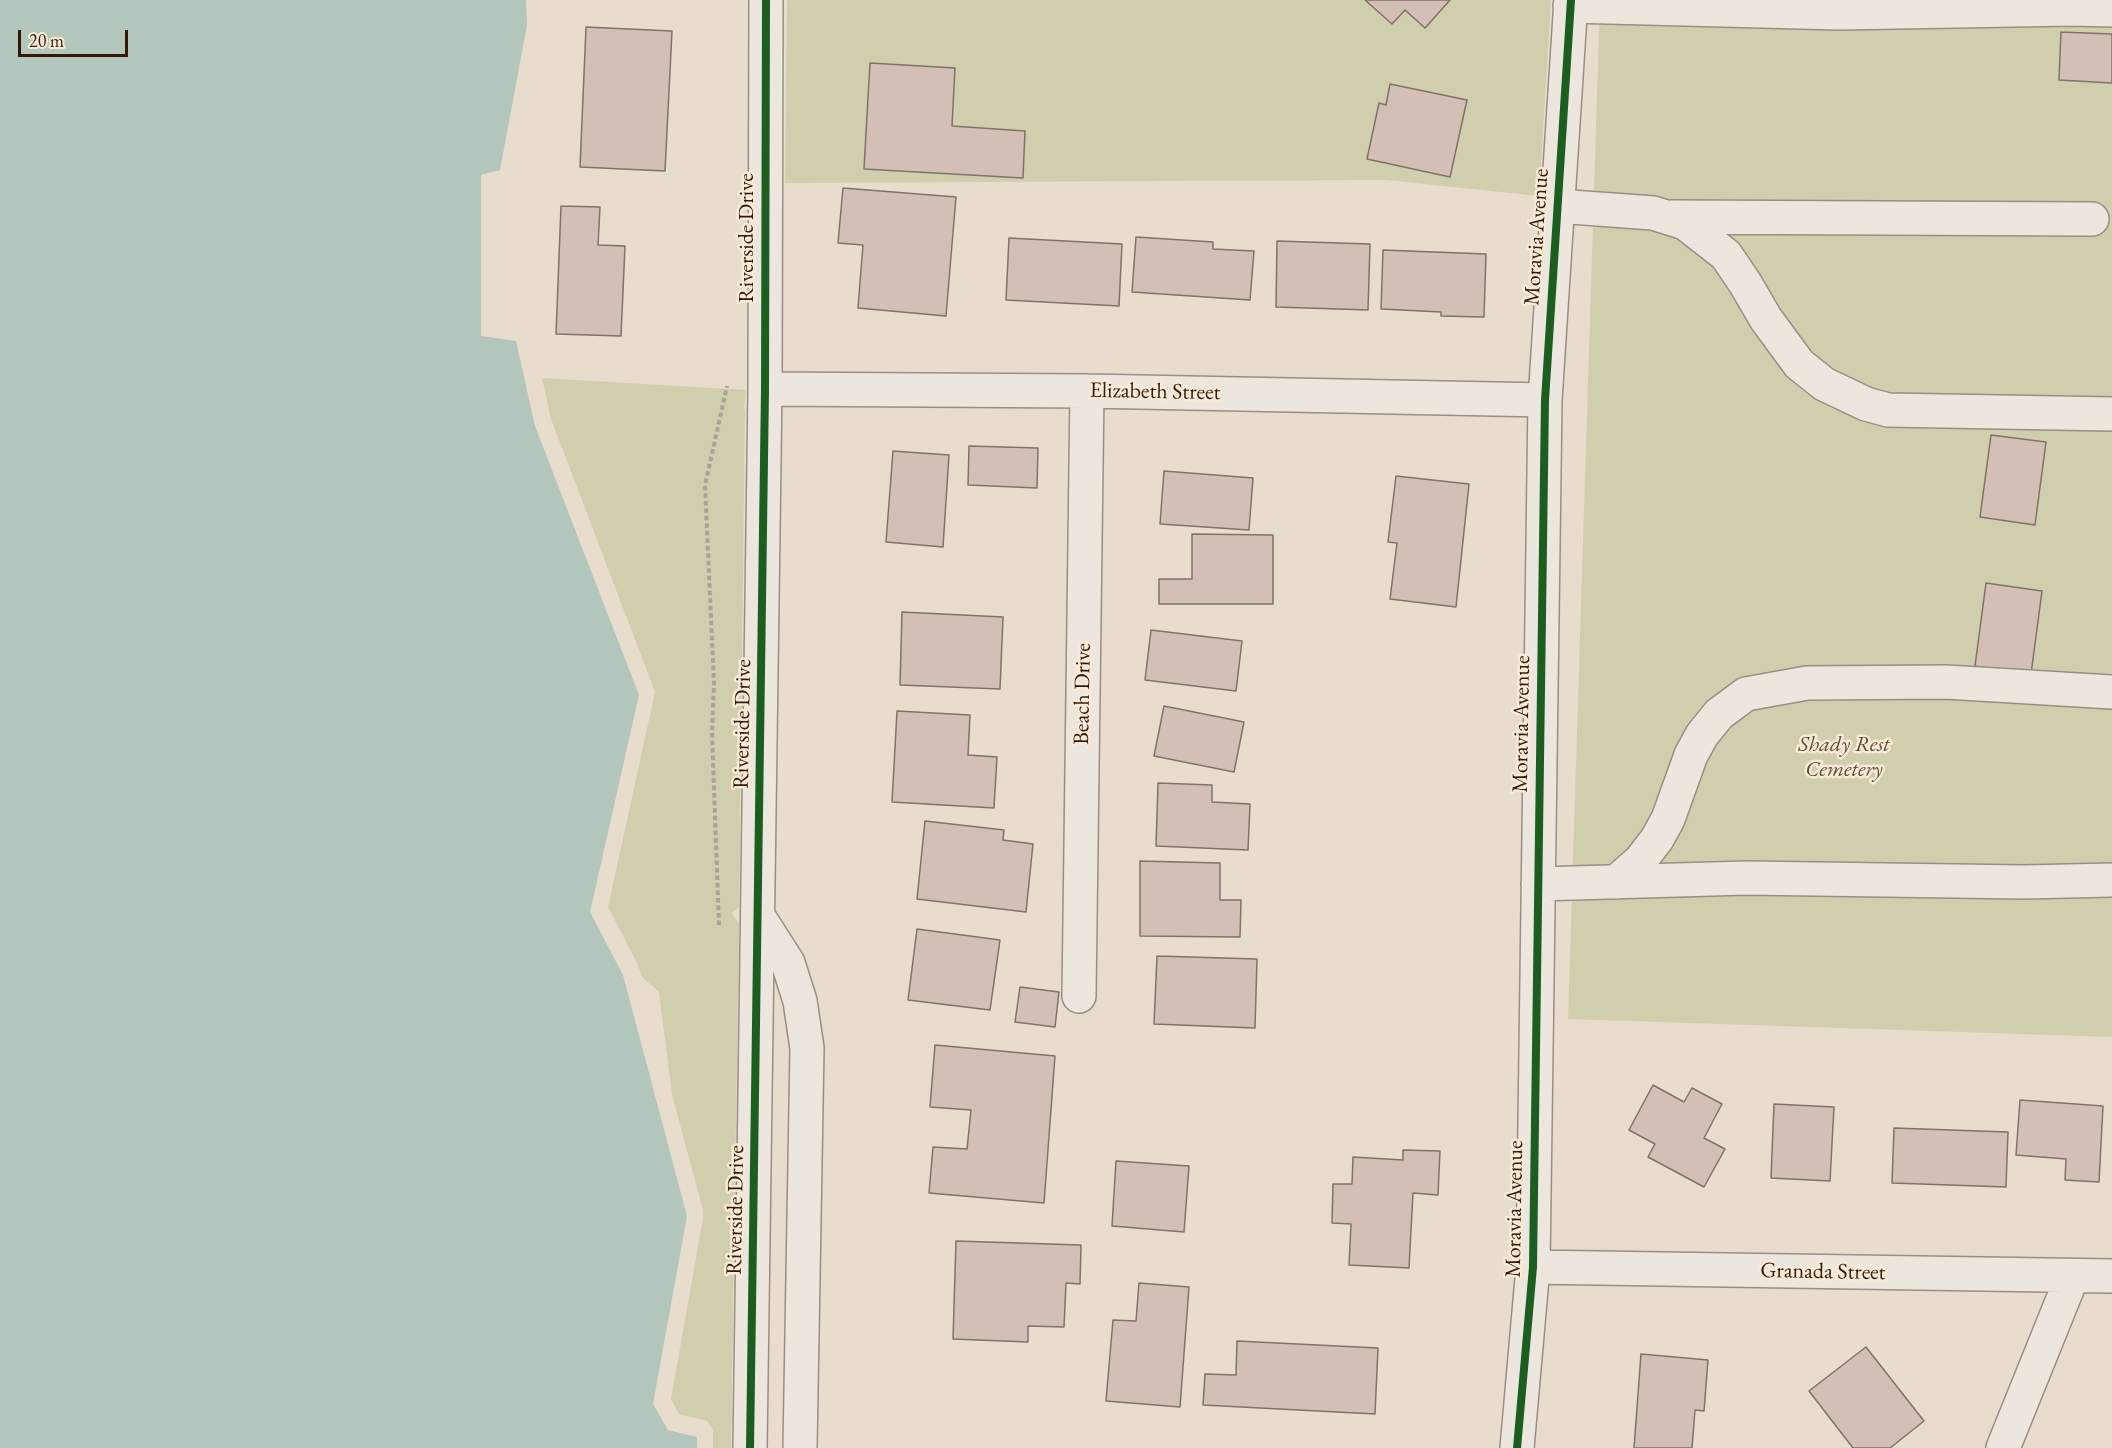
<!DOCTYPE html>
<style>
body{margin:0}
#map{position:relative;width:2112px;height:1448px;overflow:hidden;background:#e8ddcd;font-family:"EB Garamond",serif}
canvas{display:block}
.scale{position:absolute;left:18px;top:30px;width:110px;height:27px;box-sizing:border-box;border:3px solid #371808;border-top:0;padding-left:8px;font-size:18px;line-height:21px;white-space:nowrap;color:#371808;-webkit-text-stroke:4px #f7ead7;paint-order:stroke}
</style>
<div id="map">
<canvas width="2112" height="1448"></canvas>
<div class="scale">20 m</div>
</div>
<script>
const ctx = document.querySelector('canvas').getContext('2d');
ctx.lineJoin = 'round';
function fillPath(path, color) {
  ctx.fillStyle = color;
  ctx.fill(path, 'evenodd');
}
function toPath(rows) {
  const path = new Path2D();
  for (const r of rows) {
    path.moveTo(r[0], r[1]);
    for (let i = 2; i < r.length; i += 2) path.lineTo(r[i], r[i + 1]);
  }
  return path;
}
function stroke(path, color, width, dash) {
  ctx.strokeStyle = color;
  ctx.lineWidth = width;
  ctx.lineCap = dash ? 'butt' : 'round';
  ctx.setLineDash(dash || []);
  ctx.stroke(path);
}
function write(font, color, halo, rows, align = 'center') {
  ctx.font = font + ' "EB Garamond",serif';
  ctx.lineWidth = 5;
  ctx.setLineDash([]);
  ctx.textBaseline = 'middle';
  ctx.strokeStyle = halo;
  ctx.fillStyle = color;
  for (const [text, x, y, turn = 0] of rows) {
    ctx.save();
    ctx.translate(x, y);
    ctx.rotate((+turn || 0) * Math.PI / 180);
    ctx.textAlign = isNaN(turn) ? turn : align;
    if (halo) ctx.strokeText(text, 0, 0);
    ctx.fillText(text, 0, 0);
    ctx.restore();
  }
}
fillPath(toPath([
 [787,0,1551,0,1539,196,1386,180,785,183],
 [1600,0,2112,0,2112,1037,1568,1019],
 [542,378,746,390,744,409,745,409,739,907,732,913,739,924,731,1448,713,1448,713,1430,707,1421,679,1414,671,1399,703,1218,703,1210,672,1095,659,992,642,977,638,965,608,907,655,692,551,419]
]), '#d0cead');
fillPath(toPath([
 [0,0,526,0,527,25,500,170,481,175,481,336,516,341,535,426,639,695,590,912,623,975,687,1216,653,1404,668,1430,697,1437,697,1448,0,1448]
]), '#b2c6bc');
const building = toPath([
 [1365,0,1450,0,1425,28,1405,10,1392,24,1365,0],
 [586,27,672,31,665,171,580,167,586,27],
 [2061,32,2112,34,2112,83,2059,80,2061,32],
 [870,63,955,68,952,126,1025,131,1023,178,864,169,870,63],
 [1390,84,1467,100,1450,177,1367,159,1379,103,1386,105,1390,84],
 [843,188,956,197,946,316,858,308,863,245,838,243,843,188],
 [561,206,600,207,598,245,625,246,621,336,556,334,561,206],
 [1136,237,1213,242,1213,249,1254,251,1250,300,1132,292,1136,237],
 [1009,238,1122,244,1119,306,1006,300,1009,238],
 [1277,241,1370,244,1368,310,1276,307,1277,241],
 [1383,250,1486,254,1484,317,1441,316,1441,312,1381,309,1383,250],
 [1991,435,2046,442,2035,525,1980,517,1991,435],
 [969,446,1038,448,1037,488,968,485,969,446],
 [893,451,949,455,943,547,886,542,893,451],
 [1164,471,1253,478,1249,530,1160,524,1164,471],
 [1396,476,1469,484,1456,607,1390,599,1397,543,1388,542,1396,476],
 [1192,534,1273,535,1273,604,1159,604,1159,579,1192,579,1192,534],
 [1986,583,2042,591,2031,674,1975,666,1986,583],
 [902,612,1003,617,1000,689,900,685,902,612],
 [1151,630,1242,641,1236,691,1145,680,1151,630],
 [1164,706,1244,722,1234,772,1154,756,1164,706],
 [897,711,970,715,968,755,997,757,994,808,892,802,897,711],
 [1158,783,1212,785,1212,802,1250,804,1248,850,1156,846,1158,783],
 [925,821,1004,830,1003,840,1033,844,1026,912,917,899,925,821],
 [1140,861,1220,863,1220,900,1241,900,1240,937,1140,936,1140,861],
 [917,929,1000,940,990,1010,908,1000,917,929],
 [1157,956,1257,959,1255,1028,1154,1024,1157,956],
 [1020,987,1059,992,1055,1027,1015,1022,1020,987],
 [935,1045,1055,1056,1044,1203,929,1193,933,1147,967,1149,971,1110,930,1107,935,1045],
 [1653,1085,1684,1102,1692,1088,1722,1104,1704,1138,1725,1149,1704,1187,1648,1157,1655,1144,1629,1130,1653,1085],
 [2020,1100,2103,1106,2099,1182,2065,1180,2066,1159,2016,1155,2020,1100],
 [1774,1104,1834,1107,1830,1181,1771,1178,1774,1104],
 [1894,1128,2008,1132,2006,1187,1892,1183,1894,1128],
 [1403,1150,1440,1151,1438,1195,1413,1193,1409,1268,1349,1265,1351,1224,1332,1223,1333,1184,1352,1184,1353,1157,1403,1160,1403,1150],
 [1116,1161,1189,1166,1184,1232,1112,1226,1116,1161],
 [956,1241,1081,1245,1080,1284,1066,1283,1064,1327,1028,1326,1028,1342,953,1339,956,1241],
 [1139,1283,1189,1287,1180,1407,1106,1401,1113,1320,1136,1321,1139,1283],
 [1237,1341,1378,1348,1375,1414,1203,1405,1205,1374,1236,1375,1237,1341],
 [1866,1347,1924,1421,1890,1448,1853,1448,1809,1391,1866,1347],
 [1641,1354,1708,1360,1704,1411,1695,1410,1692,1448,1634,1448,1641,1354]
]);
fillPath(building, '#d3bfb5');
stroke(building, '#7e7369', 1.5);
const minor = toPath([
 [1570,6,1839,13,2072,9,2112,10],
 [1557,206,1653,213,1685,223,1726,255,1745,283,1766,319,1799,364,1824,384,1866,404,1888,410,2112,414],
 [1671,217,2092,219],
 [765,389,1087,391,1545,400],
 [1616,882,1640,861,1657,839,1668,819,1691,755,1702,735,1719,714,1746,694,1807,683,1946,682,2112,692],
 [1538,884,1747,878,2024,882,2112,880],
 [758,916,788,963,800,1001,807,1048,800,1448],
 [1079,996,1087,391],
 [1533,1267,2112,1276],
 [750,1448,765,389,766,0],
 [1517,1448,1533,1267,1545,400,1571,0],
 [2003,1448,2072,1277]
]);
stroke(minor, '#988e83', 36);
stroke(toPath([
 [719,925,712,733,714,684,705,485,727,386]
]), '#a9a299', 4, [4.5, 3]);
stroke(minor, '#ece6de', 33);
stroke(toPath([
 [750,1448,765,389,766,0],
 [1517,1448,1533,1267,1545,400,1571,0]
]), '#1b5e20', 8);
write('22px', '#371808', '#f7ead7', [
 ["Moravia Avenue",1537,237,-86],
 ["Riverside Drive",747,238,-90],
 ["Elizabeth Street",1155,392,1],
 ["Beach Drive",1083,694,-89],
 ["Riverside Drive",743,724,-89],
 ["Moravia Avenue",1522,724,-89],
 ["Moravia Avenue",1515,1209,-89],
 ["Riverside Drive",736,1210,-89],
 ["Granada Street",1823,1272,1]
]);
write('italic 22px', '#5f4b31', '#f7ead7', [
 ["Shady Rest",1844,745],
 ["Cemetery",1844,770]
]);
</script>
